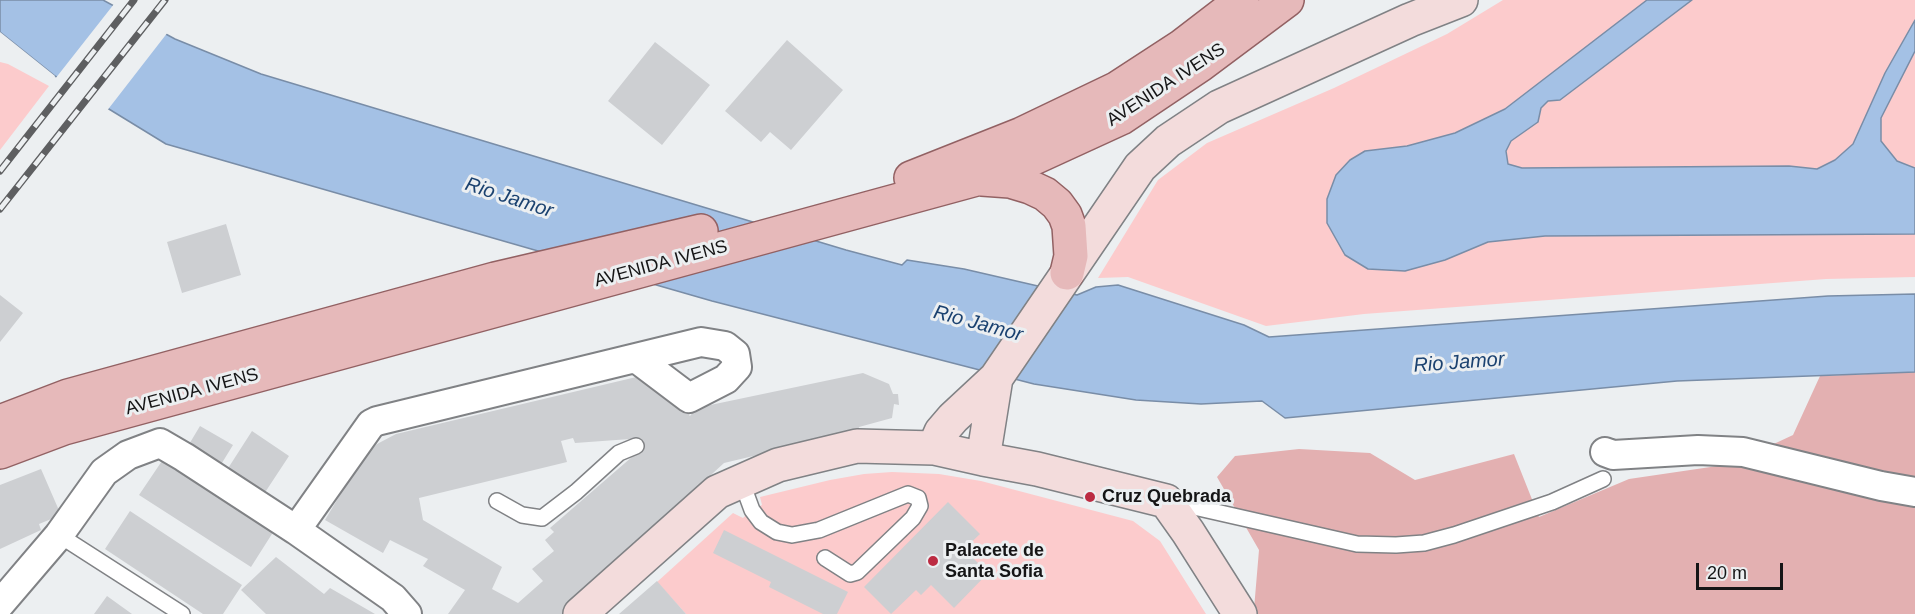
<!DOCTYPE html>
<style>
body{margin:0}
#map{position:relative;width:1915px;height:614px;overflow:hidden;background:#eceff1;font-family:Helvetica,sans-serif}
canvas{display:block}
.scale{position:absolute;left:1696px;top:563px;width:87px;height:27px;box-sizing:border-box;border:3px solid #151516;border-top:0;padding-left:8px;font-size:18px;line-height:21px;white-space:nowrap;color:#151516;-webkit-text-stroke:4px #eceff1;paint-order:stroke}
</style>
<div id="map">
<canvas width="1915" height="614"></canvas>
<div class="scale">20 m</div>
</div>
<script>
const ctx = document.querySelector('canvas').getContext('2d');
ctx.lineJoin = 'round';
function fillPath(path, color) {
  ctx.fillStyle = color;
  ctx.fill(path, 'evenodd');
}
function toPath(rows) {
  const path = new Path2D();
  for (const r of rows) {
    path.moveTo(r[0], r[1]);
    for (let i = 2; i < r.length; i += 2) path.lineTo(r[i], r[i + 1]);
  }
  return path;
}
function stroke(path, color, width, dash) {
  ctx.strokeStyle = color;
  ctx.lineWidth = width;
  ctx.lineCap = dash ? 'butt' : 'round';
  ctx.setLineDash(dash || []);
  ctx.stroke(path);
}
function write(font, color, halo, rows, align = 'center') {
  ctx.font = font + ' Helvetica,sans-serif';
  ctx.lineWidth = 6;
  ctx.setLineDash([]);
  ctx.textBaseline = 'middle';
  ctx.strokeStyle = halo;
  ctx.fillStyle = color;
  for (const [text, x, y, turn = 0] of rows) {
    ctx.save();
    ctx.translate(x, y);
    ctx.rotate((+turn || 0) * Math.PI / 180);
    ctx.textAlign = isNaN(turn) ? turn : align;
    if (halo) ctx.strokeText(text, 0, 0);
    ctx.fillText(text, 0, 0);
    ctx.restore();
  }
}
fillPath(toPath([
 [1503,0,1915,0,1915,277,1826,279,1364,314,1266,326,1128,277,1098,278,1158,180,1207,143,1334,88,1447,34],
 [0,62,8,64,49,86,0,150],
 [892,472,939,474,981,481,1133,521,1160,541,1206,614,686,614,657,582,733,513,743,518,752,510,762,505,760,497,830,480,864,474]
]), '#fccbcc');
fillPath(toPath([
 [1915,372,1915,614,1257,614,1254,609,1259,550,1217,477,1235,456,1299,449,1370,453,1415,480,1514,454,1539,517,1629,479,1731,464,1793,435,1820,376]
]), '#e3b0b1');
const water = toPath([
 [0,0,103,0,175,39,261,74,846,250,902,265,907,260,964,269,1077,295,1096,287,1118,285,1244,325,1269,337,1828,296,1915,294,1915,372,1677,381,1285,418,1262,401,1201,404,1136,400,1034,384,712,301,166,144,55,76,0,32,0,0],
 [1647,0,1692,0,1560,100,1548,101,1541,108,1538,122,1511,141,1506,151,1508,164,1522,168,1789,166,1817,169,1835,160,1853,144,1885,73,1915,20,1915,51,1881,118,1881,141,1897,161,1915,168,1915,234,1545,236,1488,242,1445,260,1405,271,1368,269,1345,255,1327,223,1327,199,1336,175,1350,160,1365,151,1407,146,1455,133,1505,109,1647,0]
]);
fillPath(water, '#a4c1e5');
stroke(water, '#798da7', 1.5);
fillPath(toPath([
 [114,4,168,32,106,112,55,79],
 [0,32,55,76,54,78,0,36]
]), '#eceff1');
fillPath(toPath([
 [787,40,843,90,791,150,770,132,761,142,725,111],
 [655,42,710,85,662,145,608,101],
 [226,224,241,275,182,293,167,242],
 [0,295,23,313,0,342],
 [863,373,889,384,893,394,898,394,899,405,894,404,892,418,859,427,858,431,724,463,567,607,566,614,448,614,465,590,423,566,428,559,390,540,383,553,325,520,361,460,377,444,396,434,649,374,690,416,696,408],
 [573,438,575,443,630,439,640,450,550,528,554,532,545,540,554,551,532,569,543,581,518,603,492,589,502,567,423,520,419,498,567,462,561,441],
 [200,426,233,445,217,471,185,451],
 [252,431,289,456,262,497,225,473],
 [166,455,277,526,251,567,139,495],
 [41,469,61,515,39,524,41,530,0,549,0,485],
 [948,502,980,534,964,549,988,573,954,608,931,585,921,595,916,590,891,614,864,587],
 [130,511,242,585,223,614,203,614,105,549],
 [724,530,848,592,837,614,823,614,769,587,771,582,713,553],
 [276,557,324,594,330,588,375,614,266,614,241,590],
 [657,581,686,614,619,614],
 [107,596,132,614,94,614]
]), '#cdcfd2');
const lane = toPath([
 [741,480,752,510,761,522,777,532,792,535,819,530,908,494,918,498,920,506,913,518,857,572,850,574,825,558],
 [497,501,522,515,542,518,576,492,619,453,636,446],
 [1172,502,1357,544,1396,545,1424,543,1454,535,1552,502,1603,479],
 [59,535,182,614]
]);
const street = toPath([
 [1605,452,1613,455,1698,450,1743,452,1881,486,1915,492],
 [296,530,371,424,377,421,701,342,725,346,735,354,737,367,726,379,689,398,636,358],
 [0,604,59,535,104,472,128,455,160,443,184,457,296,530,393,598,407,614]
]);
const secondary = toPath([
 [934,448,941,432,953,418,996,378,1140,167,1168,141,1219,107,1410,20,1461,0],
 [983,459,996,378],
 [580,614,717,492,778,465,857,446,934,448,983,459,1037,469,1166,501,1188,532,1240,614]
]);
const primary = toPath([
 [911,178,1022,134,1116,89,1182,46,1242,0],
 [982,179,1010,181,1030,187,1045,194,1057,204,1065,215,1069,226,1071,256,1067,273],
 [0,422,68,396,495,279,701,231],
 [0,452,64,428,980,178,1036,157,1121,118,1200,65,1287,0]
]);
stroke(lane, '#808285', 18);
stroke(street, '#808285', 32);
stroke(secondary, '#808285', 36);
stroke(primary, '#926163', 36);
stroke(lane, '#fff', 15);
stroke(street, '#fff', 28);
stroke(secondary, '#f3dcdc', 33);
stroke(primary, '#e6b9ba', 33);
const rail = toPath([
 [0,171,134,0],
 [0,209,165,0]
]);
stroke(rail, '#5e5f61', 7);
stroke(rail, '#eceff1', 4.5, [14]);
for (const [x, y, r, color] of [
 [1090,497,6,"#bc2b42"],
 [933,561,6,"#bc2b42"]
]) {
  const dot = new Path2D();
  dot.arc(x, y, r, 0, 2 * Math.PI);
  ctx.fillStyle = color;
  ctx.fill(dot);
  stroke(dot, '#eceff1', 2);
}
write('18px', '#151516', '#eceff1', [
 ["AVENIDA IVENS",1166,85,-33],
 ["AVENIDA IVENS",661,264,-15],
 ["AVENIDA IVENS",192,392,-15]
]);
write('bold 18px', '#151516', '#eceff1', [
 ["Cruz Quebrada",1102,497],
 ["Palacete de",945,551],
 ["Santa Sofia",945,572]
], 'left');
write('italic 20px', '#1b4270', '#eceff1', [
 ["Rio Jamor",509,198,18],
 ["Rio Jamor",978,324,15],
 ["Rio Jamor",1459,363,-4]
]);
</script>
